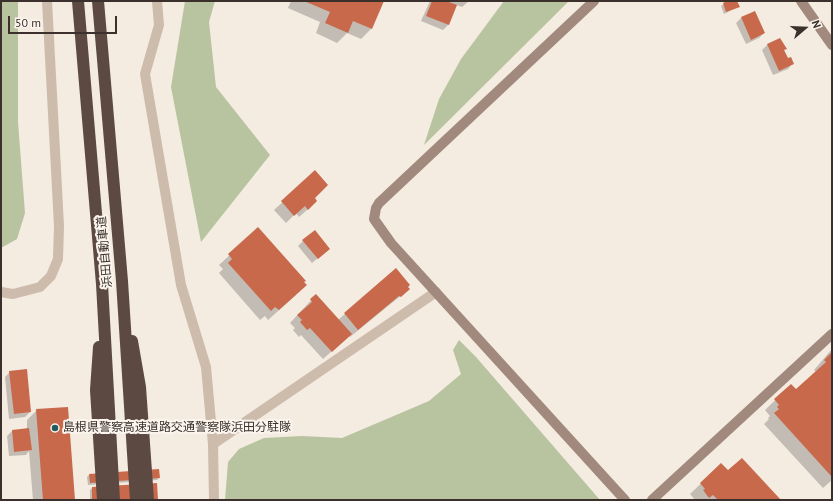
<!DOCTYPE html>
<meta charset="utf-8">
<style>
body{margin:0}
#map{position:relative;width:833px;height:501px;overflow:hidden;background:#f4ebe1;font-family:"PT Sans",sans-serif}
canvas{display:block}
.frame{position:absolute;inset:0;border:2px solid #3b302b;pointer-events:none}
.north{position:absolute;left:785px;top:8px;width:40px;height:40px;-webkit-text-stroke:3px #fbf5ee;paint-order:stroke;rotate:71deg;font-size:11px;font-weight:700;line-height:16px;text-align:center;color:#3b302b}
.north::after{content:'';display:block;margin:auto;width:14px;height:18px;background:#3b302b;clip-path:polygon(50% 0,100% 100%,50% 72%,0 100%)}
.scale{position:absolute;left:8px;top:16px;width:109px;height:18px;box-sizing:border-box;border:2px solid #3b302b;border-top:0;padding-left:5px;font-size:12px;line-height:14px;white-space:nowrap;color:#3b302b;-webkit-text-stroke:3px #fbf5ee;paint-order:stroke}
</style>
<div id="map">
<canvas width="833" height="501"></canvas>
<div class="frame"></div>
<div class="north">N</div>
<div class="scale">50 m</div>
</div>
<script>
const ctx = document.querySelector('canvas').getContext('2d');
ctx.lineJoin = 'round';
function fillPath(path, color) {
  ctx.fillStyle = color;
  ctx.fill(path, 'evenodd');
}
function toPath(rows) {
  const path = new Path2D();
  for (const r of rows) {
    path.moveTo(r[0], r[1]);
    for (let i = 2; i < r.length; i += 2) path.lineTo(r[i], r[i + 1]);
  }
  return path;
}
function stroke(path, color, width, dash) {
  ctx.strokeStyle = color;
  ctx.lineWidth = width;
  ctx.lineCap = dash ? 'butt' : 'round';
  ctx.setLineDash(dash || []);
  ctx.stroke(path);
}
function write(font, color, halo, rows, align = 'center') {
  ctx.font = font + ' "PT Sans","Noto Sans JP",sans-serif';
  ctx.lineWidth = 4;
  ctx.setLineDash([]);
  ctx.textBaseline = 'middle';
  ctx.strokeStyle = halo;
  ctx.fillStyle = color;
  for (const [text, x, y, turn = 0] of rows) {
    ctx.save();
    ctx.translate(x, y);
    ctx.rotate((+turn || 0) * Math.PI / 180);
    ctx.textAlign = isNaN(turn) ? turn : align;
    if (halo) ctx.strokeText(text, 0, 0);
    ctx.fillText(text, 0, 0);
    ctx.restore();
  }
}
fillPath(toPath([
 [1,1,18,1,18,122,25,213,17,239,1,248],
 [185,1,215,1,209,22,216,87,270,155,201,242,171,87],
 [504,1,569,1,424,145,439,99,461,59],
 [459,340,476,357,600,500,225,500,228,462,239,449,264,438,302,436,342,438,429,401,461,374,453,350]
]), '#b8c4a0');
fillPath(toPath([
 [291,1,383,1,371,29,361,39,347,33,337,43,316,33,320,22,288,8],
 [430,1,469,1,462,7,456,5,448,25,443,30,421,21],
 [724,1,736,1,738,7,724,14,721,6,725,3],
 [754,12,764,33,759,38,746,44,736,23,741,18],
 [779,39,788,60,793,63,788,69,773,75,762,50,767,45],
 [315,172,314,198,308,209,299,217,296,213,286,223,274,210],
 [258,229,296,295,268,320,265,316,260,320,219,273,223,269,219,265],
 [303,241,323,254,312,263,298,246],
 [396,270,409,289,350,337,349,336,323,359,301,335,299,337,293,330,295,328,290,323,315,296,338,320],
 [832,349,832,480,823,488,764,424,769,419,768,418,770,416,765,410,791,385,796,391,816,372,814,370],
 [10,372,30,412,25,417,9,419,5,377],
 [37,410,74,500,33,500,29,451,26,455,9,456,7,436,12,431,27,429,27,420],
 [721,464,728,472,780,500,695,500,690,494],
 [89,475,159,478,157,480,88,485,87,477],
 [92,488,157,500,90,500,90,490]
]), '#0003');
fillPath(toPath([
 [304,1,384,1,372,29,353,21,348,33,325,23,330,12],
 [432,1,446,1,457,5,449,25,426,16],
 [727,1,737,1,740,7,726,12,723,3],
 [755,11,765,33,751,40,741,17],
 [780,38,787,49,784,50,788,58,791,57,794,64,779,71,767,44],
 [315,170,328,185,315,198,317,201,308,210,305,206,294,216,281,201],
 [258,227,306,281,304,282,307,285,279,310,275,307,271,311,228,263,232,259,228,254],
 [315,230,330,249,318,259,302,240],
 [396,268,410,285,408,287,410,289,401,297,399,296,358,330,344,313],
 [316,294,352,334,332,352,310,328,307,330,300,322,302,320,297,315,312,302,310,299],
 [832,352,832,477,774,413,779,409,777,407,779,405,774,399,791,384,796,389,826,362,824,360],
 [27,369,31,412,14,414,9,371],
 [68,407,75,500,43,500,36,409],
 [29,428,32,450,14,452,12,430],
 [742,458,781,500,718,500,713,495,709,498,703,490,705,489,700,483,721,463,728,470],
 [159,469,160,478,90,483,89,474],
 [157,483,158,500,92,500,92,487]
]), '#c8694b');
stroke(toPath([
 [157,1,159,25,145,74,181,285,206,367,213,444,214,500],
 [1,292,13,294,40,287,51,276,58,259,59,226,47,1],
 [213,444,436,292]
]), '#cdbbac', 10);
stroke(toPath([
 [594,1,379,203,376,208,374,219,391,243,625,500],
 [801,1,832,45],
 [652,500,832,334]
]), '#a18a7d', 10);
stroke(toPath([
 [78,1,102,284,114,500],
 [98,1,122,281,136,500],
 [132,341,140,387,148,500],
 [99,347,96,390,103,500]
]), '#5c4a42', 12);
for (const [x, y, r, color] of [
 [55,428,4,"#1f5a5e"]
]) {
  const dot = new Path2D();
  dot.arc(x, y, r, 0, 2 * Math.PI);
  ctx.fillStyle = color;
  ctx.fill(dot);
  stroke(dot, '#fbf5ee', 1.5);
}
write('12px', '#3b302b', '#fbf5ee', [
 ["浜田自動車道",105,252,-95]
]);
write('12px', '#3b302b', '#fbf5ee', [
 ["島根県警察高速道路交通警察隊浜田分駐隊",63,428]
], 'left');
</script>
